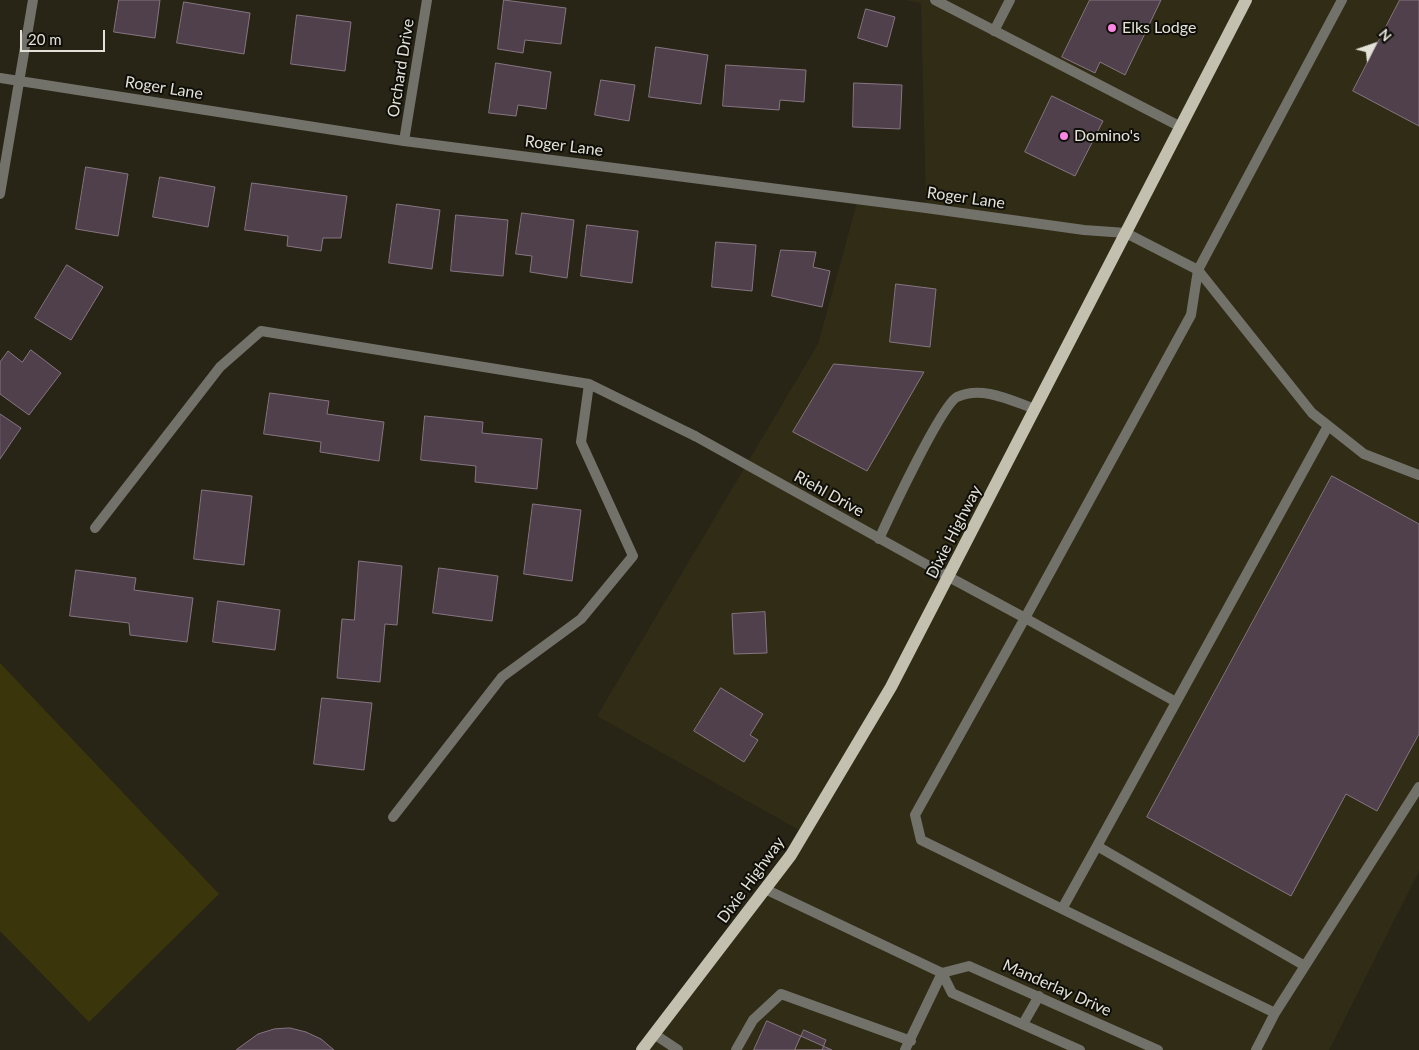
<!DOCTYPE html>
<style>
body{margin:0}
#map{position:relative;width:1419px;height:1050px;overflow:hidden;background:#282516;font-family:Lato,sans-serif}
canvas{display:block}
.north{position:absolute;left:1349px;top:20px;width:50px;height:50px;-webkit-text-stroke:4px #0f0e08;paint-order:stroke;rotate:49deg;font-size:14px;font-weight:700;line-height:20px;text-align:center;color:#e4e2d8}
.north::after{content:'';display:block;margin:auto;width:18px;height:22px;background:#e4e2d8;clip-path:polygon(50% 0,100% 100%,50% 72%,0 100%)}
.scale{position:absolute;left:20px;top:30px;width:85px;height:22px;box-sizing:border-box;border:2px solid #e4e2d8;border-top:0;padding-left:6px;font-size:15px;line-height:18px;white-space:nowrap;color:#e4e2d8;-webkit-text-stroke:4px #0f0e08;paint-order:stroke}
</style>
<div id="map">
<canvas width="1419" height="1050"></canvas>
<div class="north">N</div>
<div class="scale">20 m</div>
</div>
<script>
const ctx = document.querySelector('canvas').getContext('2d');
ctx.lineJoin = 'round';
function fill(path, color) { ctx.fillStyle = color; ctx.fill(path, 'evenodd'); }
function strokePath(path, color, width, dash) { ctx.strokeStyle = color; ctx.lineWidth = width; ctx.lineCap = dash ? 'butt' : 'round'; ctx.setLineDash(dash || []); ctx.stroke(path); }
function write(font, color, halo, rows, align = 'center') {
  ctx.font = font + ' Lato,sans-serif'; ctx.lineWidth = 4; ctx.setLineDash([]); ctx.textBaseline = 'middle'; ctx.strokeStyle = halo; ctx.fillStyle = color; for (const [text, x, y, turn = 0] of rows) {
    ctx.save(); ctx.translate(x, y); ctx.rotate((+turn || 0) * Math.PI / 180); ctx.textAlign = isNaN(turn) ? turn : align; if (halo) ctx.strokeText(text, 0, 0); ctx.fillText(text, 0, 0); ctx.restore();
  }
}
fill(new Path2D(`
 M904,0H1419V871L1329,1050H642L804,833L597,716L818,344L858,199L926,208L921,3Z`), '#302c15');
fill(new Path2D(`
 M0,663L219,894L89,1022L0,931Z`), '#3b350c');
const building = new Path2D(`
 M119,0H160L155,38L114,32Z
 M504,0L566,8L561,44L525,40L523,53L498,49Z
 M1090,0H1161L1125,75L1100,62L1095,73L1062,57Z
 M1400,0H1419V126L1353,91Z
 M184,2L250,13L244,54L177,43Z
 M866,9L895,17L887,47L858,38Z
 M297,15L351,22L345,71L291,64Z
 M656,47L708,55L701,104L649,97Z
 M496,63L551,72L546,109L518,105L516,116L489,113Z
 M726,65L806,70L804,102L780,100L779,110L723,106Z
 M601,80L635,85L629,121L595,115Z
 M854,83L902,85L900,129L853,127Z
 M1052,96L1103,121L1075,176L1025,152Z
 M86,167L128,174L118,236L76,229Z
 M160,177L215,187L208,227L153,217Z
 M252,183L347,196L341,238H323L321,251L287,246L288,236L245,230Z
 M397,204L440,210L432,269L389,263Z
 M522,213L574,220L567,278L530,272L532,256L516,254Z
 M456,215L508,220L503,276L451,271Z
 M587,225L638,231L632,283L581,276Z
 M716,242L756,245L752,291L712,287Z
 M781,250L816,252L813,267L830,271L822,307L772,296Z
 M67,265L103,287L71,340L35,318Z
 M896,284L936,289L930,347L890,342Z
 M31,350L61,373L29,415L0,394V362L8,351L22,362Z
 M834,364L924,372L867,471L793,432Z
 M270,393L329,401L327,414L384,422L379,461L320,452L321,442L264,434Z
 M0,414L21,428L0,459Z
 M425,416L483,422L482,433L542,439L537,489L475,482L476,466L421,460Z
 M1332,476L1419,524V734L1377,811L1346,794L1291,896L1147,817Z
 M202,490L252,496L244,565L194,559Z
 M533,504L581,510L572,581L524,574Z
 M359,561L402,566L397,625L385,624L380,682L337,678L342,619L354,620Z
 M439,568L498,576L492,621L433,613Z
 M76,570L136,578L134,590L193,598L187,642L130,635L129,623L70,616Z
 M218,601L280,610L275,650L213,642Z
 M765,612L767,653L734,654L732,614Z
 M721,688L763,714L750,735L758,740L744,762L694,731Z
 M322,698L372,703L364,770L314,764Z
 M767,1021L832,1050H754Z
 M290,1028L306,1032L321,1039L334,1050H236L258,1034L274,1029Z
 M804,1030L826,1040L822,1050H795Z`);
fill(building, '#4f404b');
strokePath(building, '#867582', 1);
strokePath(new Path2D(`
 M935,0L1181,127
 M994,31L1010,0
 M1126,233L1198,270L1312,413L1364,454L1419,475
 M95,528L220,367L261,331L589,384L695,436
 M879,539C890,515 941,406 957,397C982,385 1012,401 1035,409
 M949,577L1025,618L915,815L921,840L1275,1013L1256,1050
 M1176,702L1025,618L1191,315L1198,270L1342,0
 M393,817L502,677L581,619L633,556L581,442L589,384
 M1062,909L1097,846
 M1305,966L1097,846L1328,426
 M1275,1013L1419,787
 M1023,1024L1039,996
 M654,1034L678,1050
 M736,1050L753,1020L781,994L911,1041
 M905,1050L942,973`), '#73726a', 10);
strokePath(new Path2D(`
 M0,78L404,141L926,208L1084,230L1126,233
 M404,141L427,0
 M0,194L33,0
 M695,436L949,577
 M765,889L942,973L952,993L1080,1050
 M942,973L969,966L1158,1050`), '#73726a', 10);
strokePath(new Path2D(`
 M642,1050L791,855L891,687L1246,0`), '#c3c0b0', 12);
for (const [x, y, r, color] of [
 [1112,28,5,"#fa87e6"],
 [1064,136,5,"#fa87e6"]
]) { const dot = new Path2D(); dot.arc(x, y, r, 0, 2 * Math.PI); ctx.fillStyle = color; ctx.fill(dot); strokePath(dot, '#0f0e08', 2); }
write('16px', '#e4e2d8', '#0f0e08', [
 ["Elks Lodge",1122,28],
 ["Domino's",1074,136]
], 'left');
write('16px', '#e4e2d8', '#0f0e08', [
 ["Orchard Drive",401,68,-81],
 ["Roger Lane",164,88,9],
 ["Roger Lane",564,146,7],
 ["Roger Lane",966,198,8],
 ["Riehl Drive",829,494,29],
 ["Dixie Highway",954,532,-63],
 ["Dixie Highway",751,880,-54],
 ["Manderlay Drive",1057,988,24]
]);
</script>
